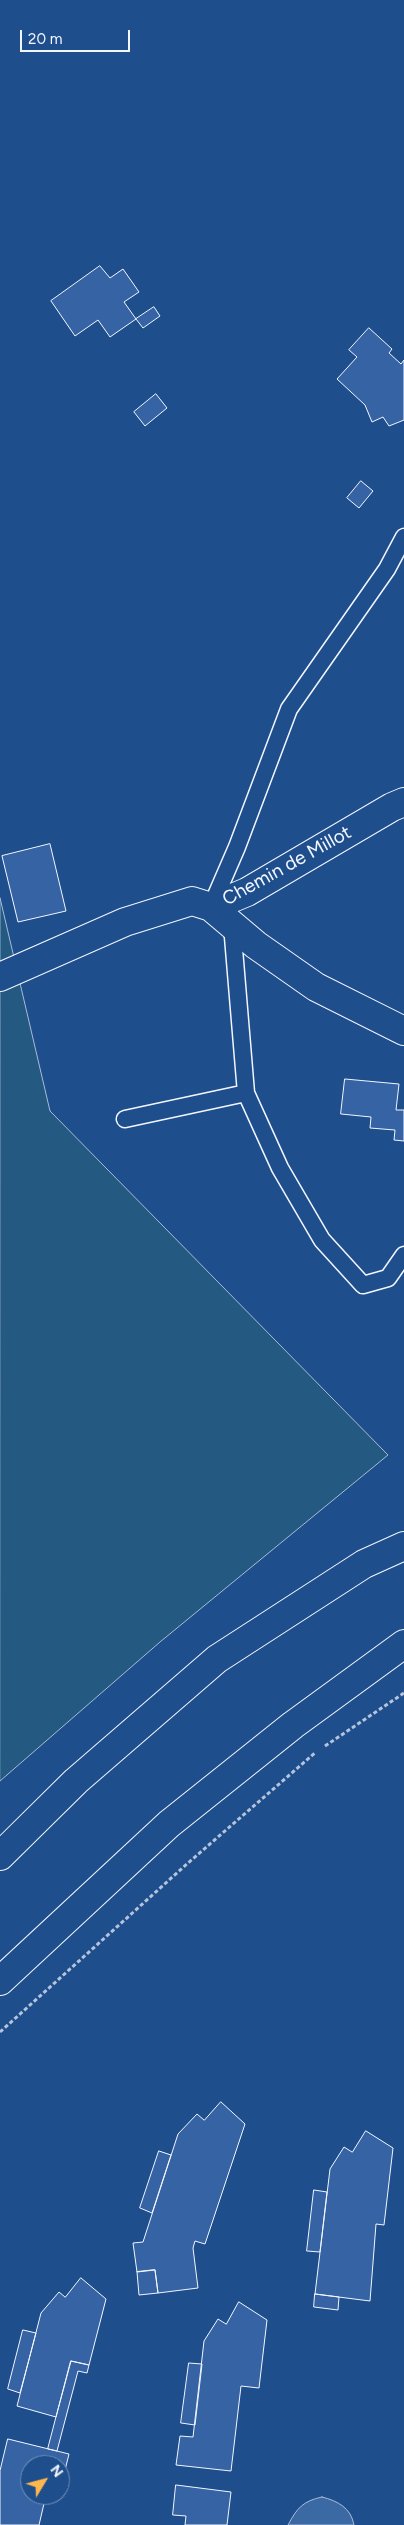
<!DOCTYPE html>
<style>
body{margin:0}
#map{position:relative;width:404px;height:2525px;overflow:hidden;background:#1f4e8c;font-family:Figtree,sans-serif}
canvas{display:block}
.north{position:absolute;left:20px;top:2455px;width:50px;height:50px;box-sizing:border-box;background:#1f4e8c;border:1px solid #7391ba;border-radius:50%;rotate:53deg;font-size:14px;font-weight:700;line-height:20px;text-align:center;color:#f2f6ff}
.north::after{content:'';display:block;margin:auto;width:18px;height:22px;background:#ffb74d;clip-path:polygon(50% 0,100% 100%,50% 72%,0 100%)}
.scale{position:absolute;left:20px;top:30px;width:110px;height:22px;box-sizing:border-box;border:2px solid #f2f6ff;border-top:0;padding-left:6px;font-size:15px;line-height:18px;white-space:nowrap;color:#f2f6ff;-webkit-text-stroke:4px #1f4e8c;paint-order:stroke}
</style>
<div id="map">
<canvas width="404" height="2525"></canvas>
<div class="north">N</div>
<div class="scale">20 m</div>
</div>
<script>
const ctx = document.querySelector('canvas').getContext('2d');
ctx.lineJoin = 'round';
function fill(path, color) { ctx.fillStyle = color; ctx.fill(path, 'evenodd'); }
function strokePath(path, color, width, dash) { ctx.strokeStyle = color; ctx.lineWidth = width; ctx.lineCap = dash ? 'butt' : 'round'; ctx.setLineDash(dash || []); ctx.stroke(path); }
function write(font, color, halo, rows, align = 'center') {
  ctx.font = font + ' Figtree,sans-serif'; ctx.lineWidth = 4; ctx.setLineDash([]); ctx.textBaseline = 'middle'; ctx.strokeStyle = halo; ctx.fillStyle = color; for (const [text, x, y, turn = 0] of rows) {
    ctx.save(); ctx.translate(x, y); ctx.rotate((+turn || 0) * Math.PI / 180); ctx.textAlign = isNaN(turn) ? turn : align; if (halo) ctx.strokeText(text, 0, 0); ctx.fillText(text, 0, 0); ctx.restore();
  }
}
const green = new Path2D(`
 M0,898L50,1111L388,1455L160,1642L0,1781Z`);
fill(green, '#245a82');
strokePath(green, '#a8bbd7', 1);
const water = new Path2D(`
 M322,2497C338,2501 351,2508 354,2525H288C297,2508 303,2501 322,2497Z`);
fill(water, '#3b69a3');
strokePath(water, '#a8bbd7', 1);
const building = new Path2D(`
 M100,266L110,278L123,269L139,292L124,302L136,319L110,337L98,320L75,336L51,301Z
 M154,307L160,316L143,328L136,319Z
 M369,328L392,349L389,353L401,364L404,360V420L389,426L383,417L372,422L365,405L337,379L357,357L349,350Z
 M156,394L167,408L145,426L134,412Z
 M361,481L373,491L359,508L347,498Z
 M50,844L66,911L18,922L2,856Z
 M345,1079L399,1084L396,1110H404V1141L394,1140L395,1130L370,1128L371,1117L341,1114Z
 M221,2102L245,2124L205,2244L195,2241L193,2248L198,2288L158,2293L155,2270L137,2272L133,2243L143,2242L178,2134L197,2114L204,2120Z
 M366,2131L393,2148L384,2225L376,2224L370,2301L315,2294L330,2169L344,2147L352,2152Z
 M159,2151L171,2155L152,2213L140,2208Z
 M314,2190L327,2192L320,2252L307,2251Z
 M155,2270L158,2293L139,2295L137,2272Z
 M81,2278L106,2299L89,2365L71,2361L56,2417L17,2406L41,2313L59,2292L65,2297Z
 M315,2294L339,2297L338,2310L314,2307Z
 M239,2302L267,2320L259,2388L241,2386L231,2471L176,2465L180,2436L193,2437L204,2341L218,2319L226,2324Z
 M23,2330L36,2333L20,2393L8,2389Z
 M71,2361L89,2365L87,2373L78,2371L57,2451L48,2449Z
 M189,2363L202,2364L195,2425L181,2423Z
 M8,2439L69,2454L63,2478L60,2477V2465H30V2495H46L39,2525H0V2471Z
 M176,2485L231,2492L227,2525H185L186,2516L173,2515Z`);
fill(building, '#3563a3');
strokePath(building, '#f2f6ff', 1);
const service = new Path2D(`
 M211,907L237,847L289,709L387,569L404,537
 M232,925L246,1093L280,1168L322,1240L363,1285L388,1278L404,1255
 M125,1119L246,1093`);
const minor = new Path2D(`
 M211,907L256,945L316,987L404,1031
 M0,977L125,922L192,901L211,907L247,892L392,807L404,802`);
const primary = new Path2D(`
 M0,1856L76,1781L217,1659L364,1564L404,1546
 M0,1981L169,1824L293,1725L404,1644`);
strokePath(service, '#f2f6ff', 19);
strokePath(minor, '#f2f6ff', 30);
strokePath(primary, '#f2f6ff', 30);
strokePath(new Path2D(`
 M325,1746L404,1693
 M0,2032L188,1863L316,1752`), '#b3c4dc', 3, [4, 2.5]);
strokePath(service, '#1f4e8c', 16);
strokePath(minor, '#1f4e8c', 28);
strokePath(primary, '#1f4e8c', 28);
write('19px', '#f2f6ff', '#1f4e8c', [
 ["Chemin de Millot",287,866,-29]
]);
</script>
